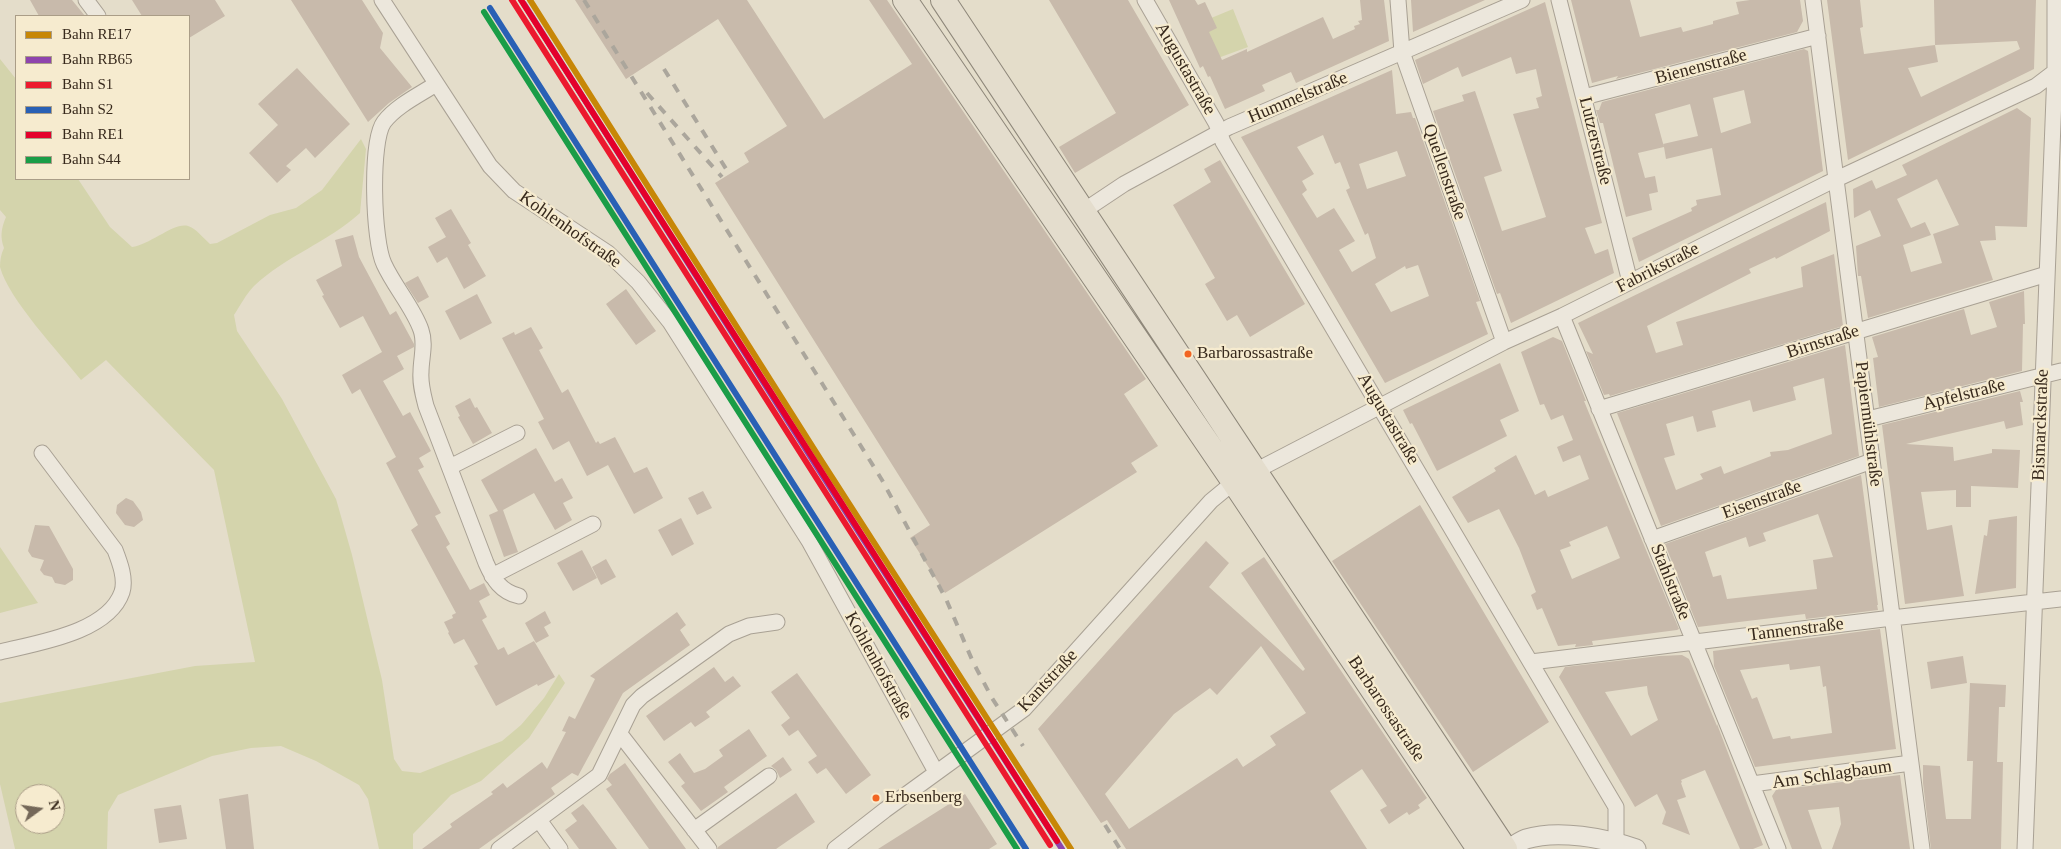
<!DOCTYPE html>
<meta charset="utf-8">
<style>
body{margin:0}
#map{position:relative;width:2061px;height:849px;overflow:hidden;background:#e4ddca;font-family:Georgia,serif}
canvas{display:block}
.legend{position:absolute;left:15px;top:15px;width:175px;height:165px;box-sizing:border-box;background:#f6ebcf;border:1px solid #aa9d87;margin:0;padding:6px 9px;list-style:none;font-size:15px;color:#37291c}
.legend li{display:flex;align-items:center;gap:10px;height:25px}
.legend b{width:25px;border:1px solid #aa9d87}
.north{position:absolute;left:15px;top:784px;width:50px;height:50px;box-sizing:border-box;background:#f6ebcf;border:1px solid #aa9d87;border-radius:50%;rotate:76deg;font-size:14px;font-weight:700;line-height:20px;text-align:center;color:#37291c}
.north::after{content:'';display:block;margin:auto;width:18px;height:22px;background:#746859;clip-path:polygon(50% 0,100% 100%,50% 72%,0 100%)}
</style>
<div id="map">
<canvas width="2061" height="849"></canvas>
<ul class="legend">
<li><b style="height:6px;background:#c78707"></b>Bahn RE17</li>
<li><b style="height:6px;background:#8e44ad"></b>Bahn RB65</li>
<li><b style="height:6px;background:#ec192e"></b>Bahn S1</li>
<li><b style="height:6px;background:#2960b5"></b>Bahn S2</li>
<li><b style="height:6px;background:#e4002b"></b>Bahn RE1</li>
<li><b style="height:6px;background:#1a9d47"></b>Bahn S44</li>
</ul>
<div class="north">N</div>
</div>
<script>
const ctx = document.querySelector('canvas').getContext('2d');
ctx.lineJoin = 'round';
function fill(path, color) { ctx.fillStyle = color; ctx.fill(path, 'evenodd'); }
function strokePath(path, color, width, dash) { ctx.strokeStyle = color; ctx.lineWidth = width; ctx.lineCap = dash ? 'butt' : 'round'; ctx.setLineDash(dash || []); ctx.stroke(path); }
function write(font, color, halo, rows, align = 'center') {
  ctx.font = font + ' Georgia,serif'; ctx.lineWidth = 4.5; ctx.setLineDash([]); ctx.textBaseline = 'middle'; ctx.strokeStyle = halo; ctx.fillStyle = color; for (const [text, x, y, turn = 0] of rows) {
    ctx.save(); ctx.translate(x, y); ctx.rotate((+turn || 0) * Math.PI / 180); ctx.textAlign = isNaN(turn) ? turn : align; if (halo) ctx.strokeText(text, 0, 0); ctx.fillText(text, 0, 0); ctx.restore();
  }
}
fill(new Path2D(`
 M1233,9L1248,47L1218,58L1204,21Z
 M0,59L16,79V179H78L110,227L132,247C150,245 174,222 188,226C196,228 204,239 210,244L217,243L270,215L296,208L322,190L361,139L366,149L360,213C328,242 286,256 254,286C246,294 240,306 234,315L237,331L282,399L336,499L352,555L382,680L394,759L402,771L420,773L502,741L521,725L544,698L559,674L565,683L529,738L481,781L451,795L413,834V849H379L368,799L359,785L316,761L281,746L251,748L212,756L118,795L108,812L107,849H15L0,784V703L195,666L255,662L214,470L106,360L81,380C59,352 9,300 0,267C0,260 1,254 4,248C0,237 1,229 6,217L0,210ZM25,794H55V824H25Z
 M0,547L38,603L0,613Z`), '#d4d4ac');
fill(new Path2D(`
 M30,0H72L85,16H39Z
 M132,0H215L225,16L189,38V16H142Z
 M291,0H362L383,33L380,48L412,87L389,103L368,122Z
 M575,0H747L824,119L912,64L869,0H887L1146,379L1124,394L1158,446L1131,463L1137,472L945,593L910,538L930,525L715,183L749,162L744,153L787,126L718,19L626,79Z
 M1049,0H1128L1189,105L1075,173L1059,147L1116,113Z
 M1169,0H1195L1198,5L1205,2L1217,28L1209,32L1222,60L1247,49V52L1323,17L1333,39L1355,29L1354,26L1360,24L1358,21L1362,20L1360,0H1384L1389,41L1296,83L1291,72L1262,85L1265,91L1225,109L1210,76L1208,77L1203,66L1200,68Z
 M1411,0H1485L1413,32Z
 M1571,0H1630L1640,37L1681,27L1683,32L1713,24V21L1739,14L1736,2L1750,0H1800L1803,21L1797,32L1616,79L1618,76L1592,83Z
 M1827,0H1860L1863,27L1860,28L1864,54L1935,45L1934,0H2036L2034,69L1848,160ZM2017,41L2020,49L1921,97L1908,68L1938,62L1935,45Z
 M1545,2L1602,223L1585,228L1595,254L1608,249L1614,273L1511,323L1500,293L1497,294L1433,111L1464,101L1462,95L1475,91L1502,171L1484,177L1502,231L1546,217L1513,114L1539,108L1536,98L1542,96L1536,69L1516,74L1511,57L1462,77L1458,67L1423,84L1415,60Z
 M1804,49L1808,51L1823,171L1639,262L1632,238L1692,211L1691,208L1697,205L1696,200L1721,195L1712,148L1666,159L1664,147L1638,153L1645,178L1655,176L1658,192L1649,194L1652,210L1626,217L1603,123H1600L1596,110H1599L1602,102ZM1744,90L1751,123L1721,133L1713,98ZM1690,104L1698,136L1663,144L1664,147L1655,114Z
 M297,68L350,124L315,158L306,148L286,166L291,170L277,183L249,153L278,125L258,104Z
 M1392,70L1396,114L1411,112L1413,118H1415L1480,301L1476,302L1488,334L1385,383L1241,137ZM1323,135L1335,164L1340,162L1350,188L1346,190L1365,235L1368,233L1376,258L1352,272L1339,250L1355,241L1334,208L1317,218L1302,194L1307,190L1302,181L1314,174L1297,147ZM1397,151L1406,176L1367,189L1359,164ZM1418,265L1429,296L1391,312L1375,284L1405,266L1406,269Z
 M2017,108L2031,118L2027,227L1995,226L1996,240L1980,241L1993,280L1868,318L1861,276H1858L1856,246L1881,236L1870,210L1854,218L1853,189L1872,180L1876,189L1907,175L1902,165ZM1937,179L1959,225L1933,234L1942,263L1911,272L1903,245L1931,235L1925,222L1911,228L1897,199Z
 M1220,160L1305,304L1250,337L1237,315L1227,321L1205,284L1215,278L1173,205L1211,182L1204,169Z
 M1826,202L1830,231L1776,259L1775,257L1749,269L1751,273L1647,326L1656,353L1683,345L1676,322L1803,287L1801,267L1834,254L1843,326L1610,396L1609,394L1604,395L1586,351L1593,354L1578,323Z
 M451,209L471,243L468,245L486,276L464,289L447,257L437,263L428,247L446,237L435,218Z
 M353,235L359,257L390,315L396,311L414,344V347L397,356L404,369L383,381L403,416L410,412L431,451L419,458L424,467L418,470L441,513L435,516L450,544L446,547L470,590L484,583L490,595L479,601L487,617L482,620L498,650L504,647L508,655L534,641L555,677L538,686L537,684L496,706L474,666L478,664L464,639L454,644L448,633L449,632L444,622L453,618L452,615L456,613L411,530L418,525L386,463L396,457L360,389L352,394L342,375L382,352L363,316L340,328L322,296L324,295L316,280L342,266L335,240Z
 M418,276L429,297L418,303L405,283Z
 M626,289L656,331L636,345L606,304Z
 M2024,291L2025,324H2023L2022,371L1879,407L1873,358L1878,357L1872,337L1964,309L1971,335L1997,327L1989,302Z
 M477,294L492,323L460,340L445,311Z
 M531,327L543,348L539,350L562,393L568,389L596,443L598,441L600,444L615,437L634,473L647,467L663,498L634,514L608,465L587,476L569,441L553,450L538,422L544,419L502,338L514,332L515,335Z
 M1553,337L1562,341L1586,401H1584L1591,418L1679,629L1677,630L1592,641L1593,645L1575,647L1576,644L1558,646L1542,608L1537,610L1531,595L1536,592L1519,548L1499,509L1468,523L1452,497L1496,471L1494,468L1516,455L1535,495L1545,490L1548,497L1589,479L1580,455L1563,462L1557,447L1573,440L1563,415L1551,420L1544,404L1540,405L1521,352ZM1607,526L1620,558L1572,579L1560,550L1571,546L1569,542Z
 M1845,345L1859,456L1661,526L1617,413ZM1824,378L1832,434L1788,450L1770,452L1771,456L1724,474L1721,466L1700,474L1703,479L1676,490L1664,458L1675,455L1666,424L1693,416L1697,432L1707,429L1716,427L1712,411L1750,400L1753,412L1796,400L1793,387Z
 M1500,363L1519,411L1500,420L1507,436L1437,471L1412,423L1410,424L1403,410Z
 M2020,391L2023,402H2020L2023,425L2006,429L2004,421L1906,444L1953,447L1954,461L1992,453V449L2020,450L2018,488L1971,486V507H1956V490L1921,492L1927,530L1952,525L1964,596L1905,604L1882,425Z
 M470,398L475,408L477,407L492,433L473,444L458,417L460,416L455,406Z
 M536,448L555,482L562,478L573,498L563,503L572,520L555,530L534,493L503,510L518,552L504,557L489,515L498,511L481,480Z
 M1861,475L1878,605H1877L1878,610L1806,619L1805,614L1698,627L1665,544ZM1818,514L1833,557L1813,560L1817,589L1727,599L1721,575L1713,577L1705,552L1746,537L1749,547L1766,541L1763,533Z
 M703,491L712,508L697,515L688,498Z
 M126,498L133,501L141,512L143,520L134,527L125,525L116,513L117,505Z
 M1420,505L1549,722L1473,772L1332,561Z
 M2017,516L2016,588L1975,594L1984,535L1987,536L1989,520Z
 M681,518L694,544L672,556L658,530Z
 M35,525L49,526L73,569V580L65,585L55,583L52,577L44,575L40,570L44,560L32,557L28,551Z
 M1206,541L1229,563L1209,587L1303,671L1305,669L1241,573L1264,557L1427,798L1418,805L1420,808L1409,815L1407,812L1389,824L1380,810L1387,806L1362,769L1330,791L1367,849H1126L1107,820L1101,823L1038,729ZM1261,646L1306,713L1270,736L1276,745L1243,767L1237,758L1129,829L1105,794L1174,714L1210,688L1217,695Z
 M582,550L597,578L573,591L557,563Z
 M606,559L616,577L601,585L592,567Z
 M545,611L551,623L544,627L549,636L536,643L525,623Z
 M677,612L686,625L680,630L690,645L623,693L578,776L572,773L551,788L555,794L479,849H422L452,827L450,824L493,794L491,792L503,783L507,788L542,762L547,769L566,732L562,731L569,716L575,719L595,679L590,676Z
 M1880,629L1896,749L1755,767L1714,666L1713,651ZM1789,664L1790,670L1820,666L1823,687L1826,686L1832,733L1791,739L1790,736L1773,739L1757,697L1752,699L1740,670Z
 M1682,655L1689,659L1717,726V724L1763,845L1753,849H1740L1705,770L1681,780L1682,782L1681,783L1686,797L1677,800L1690,835L1662,824L1666,812L1657,794L1635,807L1559,677L1565,667L1659,656ZM1647,686L1648,694L1658,720L1631,736L1605,692Z
 M1963,656L1967,683L1931,689L1927,662Z
 M714,667L725,682L733,676L741,686L706,712L710,717L695,727L691,722L664,741L646,716Z
 M797,673L871,775L846,794L826,768L817,774L808,762L817,756L798,730L789,736L781,725L790,718L771,692Z
 M1970,683L2006,685L2005,707H1999L1997,762H2003L2001,849H1931L1923,783V765L1940,766L1946,819H1971L1973,761H1967Z
 M749,729L767,756L724,787L728,792L701,811L681,786L685,783L668,762L680,753L694,773L705,769L723,756L719,750Z
 M783,757L792,770L780,778L776,770L771,766Z
 M625,763L651,800L686,849H649L606,789L612,785L607,779L610,774Z
 M1900,775L1910,849H1832L1841,824L1839,807L1808,810L1822,849H1792L1772,796L1776,790Z
 M796,793L815,822L776,849H718V847Z
 M248,794L254,849H226L219,799Z
 M965,794L997,844L989,849H878Z
 M583,804L589,811L617,849H579L565,830L577,821L571,813Z
 M181,805L187,839L159,843L154,809Z`), '#c8baab');
const minor = new Path2D(`
 M86,0L98,16
 M382,0L490,166L514,191L608,253L638,282L670,322L809,541L936,772
 M1145,0L1216,123L1223,142L1616,807V842
 M1398,0L1402,52L1504,342
 M1559,0L1630,282
 M1813,0L1922,849
 M436,84C419,95 396,106 384,122C370,141 373,241 384,264C394,286 414,309 421,330C426,344 421,358 421,372C420,384 423,394 426,406L486,563C493,579 501,592 519,596
 M1584,97L1818,36
 M1082,212L1124,184L1229,127L1522,0
 M1562,316L1778,849
 M1599,409L2047,274
 M1868,419L2061,371
 M450,467L517,433
 M1652,539L1872,461
 M492,576L593,524
 M0,652C36,643 108,633 122,592C126,579 120,563 115,550L42,453
 M1531,662L1892,618L2061,599
 M620,734L709,849
 M1752,784L1911,763
 M539,820L560,849
 M694,830L769,776
 M499,849L599,775L633,705L642,696L729,634L749,626L777,622
 M835,849L885,810L1024,709L1211,501L1234,482L1504,342L1562,316L1826,184L2036,86L2061,67
 M2025,849L2055,71V0`);
const tertiary = new Path2D(`
 M1509,849C1514,846 1520,841 1526,839C1558,829 1605,838 1636,849`);
const primary = new Path2D(`
 M905,0L1234,482L1479,849
 M943,0L1505,849`);
strokePath(minor, '#a9a194', 17);
strokePath(tertiary, '#a9a194', 21);
strokePath(primary, '#8e877a', 26);
strokePath(minor, '#ece7dc', 15);
strokePath(tertiary, '#ece7dc', 19);
strokePath(primary, '#e4ddcd', 24);
strokePath(new Path2D(`
 M584,0L882,480L946,599L973,662L992,698L1023,746
 M664,69L728,172
 M647,93L722,177
 M1105,825L1120,849`), '#aba69c', 4, [9, 9]);
strokePath(new Path2D(`
 M530,0L821,460L1071,849`), '#c78707', 6);
strokePath(new Path2D(`
 M524,4L815,464L1062,849`), '#8e44ad', 6);
strokePath(new Path2D(`
 M512,0L1050,845`), '#ec192e', 6);
strokePath(new Path2D(`
 M490,8L1026,849`), '#2960b5', 6);
strokePath(new Path2D(`
 M521,0L1057,841`), '#e4002b', 6);
strokePath(new Path2D(`
 M484,12L1017,849`), '#1a9d47', 6);
for (const [x, y, r, color] of [
 [1188,354,4.5,"#f26522"],
 [876,798,4.5,"#f26522"]
]) { const dot = new Path2D(); dot.arc(x, y, r, 0, 2 * Math.PI); ctx.fillStyle = color; ctx.fill(dot); strokePath(dot, '#f6ebcf', 2); }
write('17px', '#37291c', '#f6ebcf', [
 ["Barbarossastraße",1197,354],
 ["Erbsenberg",885,798]
], 'left');
write('18px', '#37291c', '#f6ebcf', [
 ["Bienenstraße",1701,67,-15],
 ["Augustastraße",1185,69,60],
 ["Hummelstraße",1298,98,-23],
 ["Lutzerstraße",1595,141,76],
 ["Quellenstraße",1444,172,71],
 ["Kohlenhofstraße",570,230,35],
 ["Fabrikstraße",1658,268,-27],
 ["Birnstraße",1823,342,-18],
 ["Apfelstraße",1964,395,-14],
 ["Augustastraße",1388,419,59],
 ["Papiermühlstraße",1868,424,83],
 ["Bismarckstraße",2041,425,-88],
 ["Eisenstraße",1762,500,-20],
 ["Stahlstraße",1670,582,68],
 ["Tannenstraße",1796,630,-7],
 ["Kohlenhofstraße",878,666,61],
 ["Kantstraße",1048,681,-47],
 ["Barbarossastraße",1386,709,56],
 ["Am Schlagbaum",1832,775,-8]
]);
</script>
